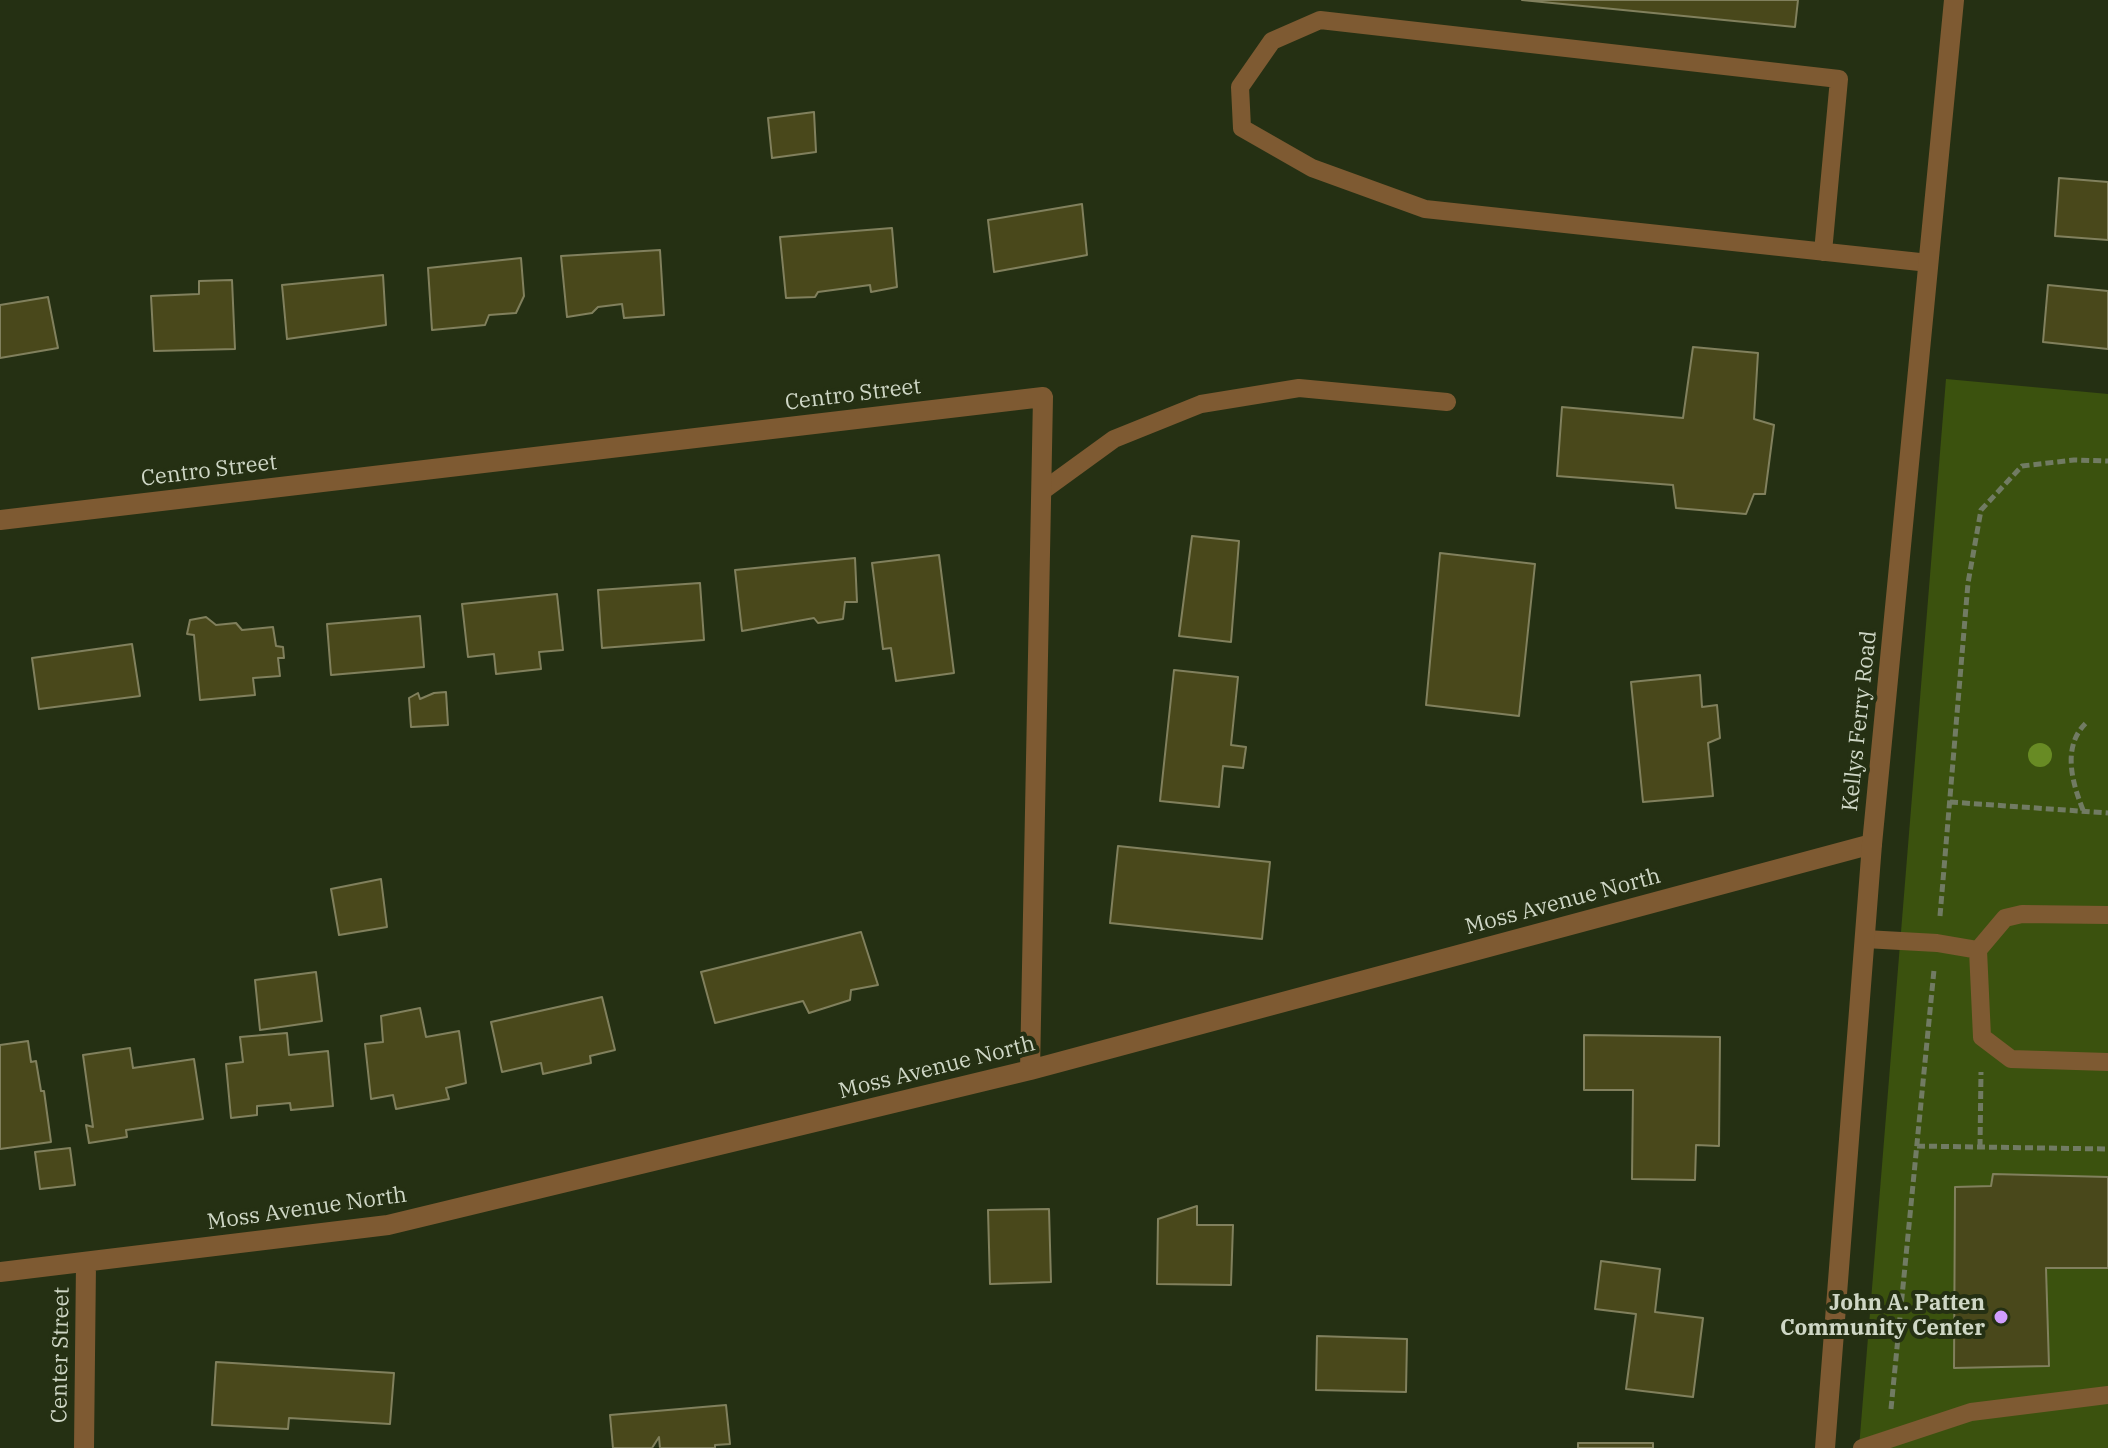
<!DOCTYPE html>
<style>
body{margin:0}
canvas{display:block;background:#253013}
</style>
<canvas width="2108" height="1448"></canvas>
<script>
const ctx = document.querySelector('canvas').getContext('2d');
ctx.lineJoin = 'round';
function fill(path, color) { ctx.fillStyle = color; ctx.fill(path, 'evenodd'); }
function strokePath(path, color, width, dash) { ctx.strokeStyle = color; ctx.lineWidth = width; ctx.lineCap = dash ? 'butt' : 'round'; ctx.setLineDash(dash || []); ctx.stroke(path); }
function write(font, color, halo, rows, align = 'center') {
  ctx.font = font + ' "IBM Plex Serif",serif'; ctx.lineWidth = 8; ctx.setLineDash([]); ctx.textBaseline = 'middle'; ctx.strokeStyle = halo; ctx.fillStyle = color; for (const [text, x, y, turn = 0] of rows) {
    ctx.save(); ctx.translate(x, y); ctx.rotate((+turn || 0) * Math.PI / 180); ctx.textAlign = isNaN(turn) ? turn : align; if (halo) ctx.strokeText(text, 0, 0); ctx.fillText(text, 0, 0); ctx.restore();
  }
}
fill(new Path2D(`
 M1946,379L2108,394V1448H1859Z`), '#3b520e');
const building = new Path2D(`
 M1522,0H1798L1795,27Z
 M814,112L816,152L772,158L768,118Z
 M2059,178L2108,182V240L2055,236Z
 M1082,204L1087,255L994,272L988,220Z
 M892,228L897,287L871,292L870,285L818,292L815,297L786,298L780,237Z
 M660,250L664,315L624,318L622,304L598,307L592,313L567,317L561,256Z
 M521,258L524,296L516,313L489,315L485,325L432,330L428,268Z
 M383,275L386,325L287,339L282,285Z
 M232,280L235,349L154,351L151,296L199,294V281Z
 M2048,285L2108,291V349L2043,342Z
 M48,297L58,348L0,358V305Z
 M1693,347L1758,353L1754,419L1774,425L1765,494H1754L1746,514L1676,508L1673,485L1557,476L1562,407L1683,418Z
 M1192,536L1239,541L1231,642L1179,636Z
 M1440,553L1535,564L1519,716L1426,705Z
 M939,555L954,673L896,681L891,648L883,649L872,563Z
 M855,558L857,602H845L843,619L818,623L814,618L742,631L735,570Z
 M700,583L704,640L602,648L598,590Z
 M557,594L563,650L539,652L541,669L496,674L494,654L468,657L462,604Z
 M420,616L424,667L331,675L327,624Z
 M206,617L216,625L236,623L242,630L273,627L276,646L283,647L284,658H278L280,676L253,678L255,695L200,700L194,635L187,634L190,620Z
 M132,644L140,696L39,709L32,658Z
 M1174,670L1238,677L1231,745L1246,747L1243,768L1223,766L1219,807L1160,801Z
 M1700,675L1702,707L1717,705L1720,738L1708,743L1713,796L1643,802L1631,682Z
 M446,692L448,725L411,727L409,698L418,693L420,699L434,693Z
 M1118,846L1270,862L1262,939L1110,923Z
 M381,879L387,927L339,935L331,889Z
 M861,932L878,985L851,990L850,1000L809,1013L803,1001L715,1023L701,972Z
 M316,972L322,1021L260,1030L255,980Z
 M602,997L615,1050L590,1056L591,1063L543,1074L541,1063L502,1072L491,1022Z
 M420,1008L426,1037L459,1031L466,1083L446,1088L449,1099L396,1109L393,1095L371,1099L365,1044L383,1042L381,1016Z
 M287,1033L289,1055L328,1051L333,1106L291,1110L290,1103L257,1106V1115L231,1118L226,1064L243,1062L240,1037Z
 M1584,1035L1720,1037L1719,1146L1696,1145L1695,1180L1632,1179L1633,1090H1584Z
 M28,1041L31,1062L36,1061L41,1091H44L51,1142L0,1149V1045Z
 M130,1048L133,1068L194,1059L203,1119L126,1130L127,1137L89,1143L86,1125L93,1127L83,1055Z
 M70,1148L75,1185L40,1189L35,1152Z
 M1993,1174L2108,1177V1268H2046L2049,1366L1954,1368L1955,1187L1991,1186Z
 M1197,1206V1225H1233L1231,1285L1157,1284L1158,1219Z
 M1049,1209L1051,1282L990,1284L988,1210Z
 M1601,1261L1660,1269L1655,1312L1703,1318L1693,1397L1626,1389L1636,1314L1595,1309Z
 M1317,1336L1407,1339L1406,1392L1316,1390Z
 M216,1362L394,1373L390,1424L289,1418L288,1429L212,1425Z
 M726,1405L730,1444L715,1445V1448H660L659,1437L652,1448H613L610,1415Z
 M1578,1443H1653V1448H1578Z`);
fill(building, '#49481b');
strokePath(building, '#81805d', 2);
strokePath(new Path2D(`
 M1950,802L2108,813
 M2083,810C2072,782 2061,745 2088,721
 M1940,916L1968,583L1981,510L2022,466L2074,460L2108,461
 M1917,1146L2108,1149
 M1980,1147L1981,1072
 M1891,1409L1934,970`), '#717b63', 5, [8, 4]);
strokePath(new Path2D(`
 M1823,252L1839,79L1320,20L1272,41L1240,87L1242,128L1312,168L1425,209L1929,263
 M1041,492L1114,439L1201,404L1299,388L1447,402
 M2108,915L2022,914L2005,918L1978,950L1982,1037L2011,1059L2108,1062
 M1865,939L1937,943L1978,950
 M1862,1448L1971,1412L2108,1395`), '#7e5a32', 18);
strokePath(new Path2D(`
 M0,520L1043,397L1030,1070
 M0,1272L388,1225L1030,1070L1872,844
 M84,1448L86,1263`), '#7e5a32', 20);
strokePath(new Path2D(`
 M1825,1448L1872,844L1954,0`), '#7e5a32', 20);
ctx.fillStyle = '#688b24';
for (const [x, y] of [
 [2040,755]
]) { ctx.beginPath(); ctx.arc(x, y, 12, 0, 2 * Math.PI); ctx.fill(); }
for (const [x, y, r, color] of [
 [2001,1317,8,"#d09dff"]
]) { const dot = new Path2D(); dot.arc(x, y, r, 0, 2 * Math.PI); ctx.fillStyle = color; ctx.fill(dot); strokePath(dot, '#253013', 3); }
write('22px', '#cfd7c6', '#253013', [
 ["Centro Street",853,395,-7],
 ["Centro Street",209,471,-7],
 ["Kellys Ferry Road",1860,721,-84],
 ["Moss Avenue North",1563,902,-15],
 ["Moss Avenue North",937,1068,-14],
 ["Moss Avenue North",307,1209,-8],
 ["Center Street",61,1355,-89]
]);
write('bold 22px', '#cfd7c6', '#253013', [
 ["John A. Patten",1985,1304],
 ["Community Center",1985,1329]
], 'right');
</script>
